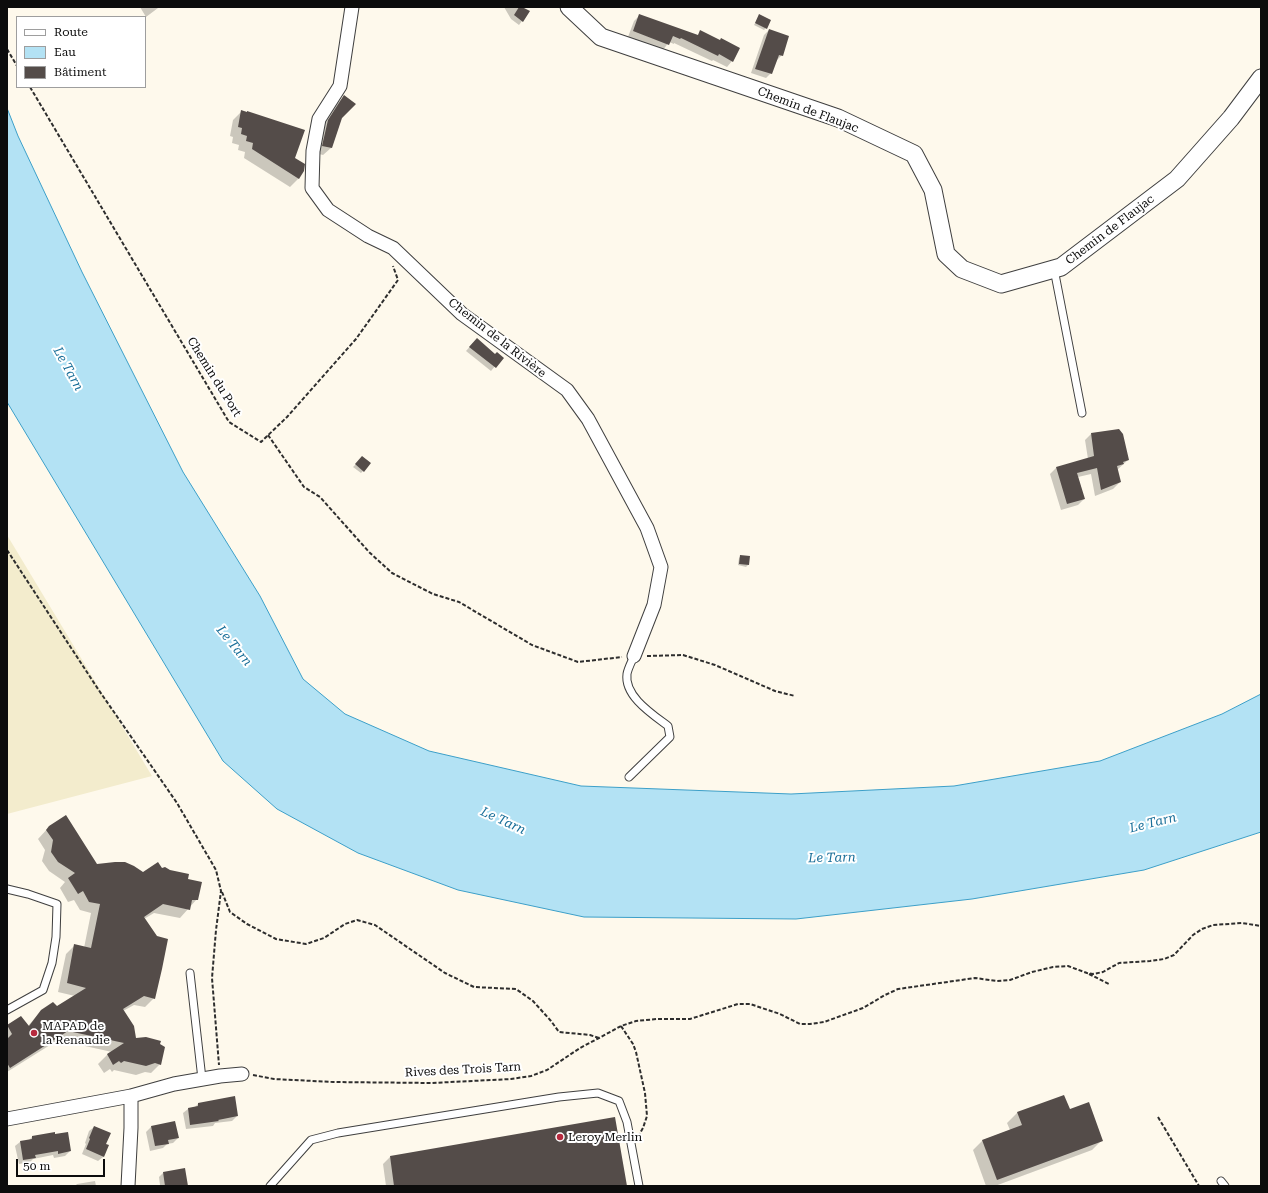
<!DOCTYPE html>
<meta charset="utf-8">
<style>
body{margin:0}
#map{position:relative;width:1268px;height:1193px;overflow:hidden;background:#fef9ec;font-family:"Roboto Serif",serif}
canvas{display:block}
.frame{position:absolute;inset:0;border:8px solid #0c0c0c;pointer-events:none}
.legend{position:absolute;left:16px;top:16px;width:130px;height:72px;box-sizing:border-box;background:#fff;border:1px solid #9e9e9e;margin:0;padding:5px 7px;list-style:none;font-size:12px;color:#0c0c0c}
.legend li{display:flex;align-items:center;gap:8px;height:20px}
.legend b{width:20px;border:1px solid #9e9e9e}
.scale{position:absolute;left:16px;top:1159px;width:89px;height:18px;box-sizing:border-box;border:2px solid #0c0c0c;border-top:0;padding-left:5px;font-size:12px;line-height:14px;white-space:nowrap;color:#0c0c0c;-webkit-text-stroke:3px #fff;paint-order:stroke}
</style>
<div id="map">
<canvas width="1268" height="1193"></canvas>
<div class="frame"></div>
<ul class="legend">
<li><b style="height:5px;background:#fff"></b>Route</li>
<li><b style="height:11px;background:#b3e2f4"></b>Eau</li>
<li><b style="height:11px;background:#544c49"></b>Bâtiment</li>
</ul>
<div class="scale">50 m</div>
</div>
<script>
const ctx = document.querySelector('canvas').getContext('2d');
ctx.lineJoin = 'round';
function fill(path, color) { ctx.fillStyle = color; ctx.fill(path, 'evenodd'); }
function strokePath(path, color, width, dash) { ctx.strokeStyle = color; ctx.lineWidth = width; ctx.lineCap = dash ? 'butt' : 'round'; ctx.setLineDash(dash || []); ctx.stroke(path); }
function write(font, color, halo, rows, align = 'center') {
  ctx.font = font + ' "Roboto Serif",serif'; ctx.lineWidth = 4; ctx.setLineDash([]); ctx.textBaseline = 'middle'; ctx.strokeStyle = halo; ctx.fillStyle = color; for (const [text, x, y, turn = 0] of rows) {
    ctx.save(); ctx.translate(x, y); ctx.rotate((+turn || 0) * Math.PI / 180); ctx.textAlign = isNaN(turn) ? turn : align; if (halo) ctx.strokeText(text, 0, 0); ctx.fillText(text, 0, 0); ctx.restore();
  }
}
fill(new Path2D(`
 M7,535L152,776L7,814Z`), '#f3eccd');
const water = new Path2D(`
 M7,108L18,136L82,272L183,472L260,596L303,679L345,714L429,751L581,786L791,794L954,786L1100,761L1222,714L1261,694V832L1144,870L972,899L796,919L584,917L458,890L358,853L277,809L223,761L7,402Z`);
fill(water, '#b3e2f4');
strokePath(water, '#3c9fc8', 1);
fill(new Path2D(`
 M140,7H157L158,8L146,17Z
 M504,7H521L522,21L519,25L511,19Z
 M639,16L697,36L701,32L732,61L727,67L713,60L712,61L674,43V44L669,42L663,50L628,37L634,21Z
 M759,16L766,28L764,30L754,25Z
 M769,30L782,55L777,60L771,73L766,78L751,73L764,35Z
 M344,96L341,118L331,148L323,155L315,153L321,128L337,104Z
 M242,111L303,170L298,179L290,187L244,158L245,152L238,150L239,145L232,143L233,137L230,136L233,120Z
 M473,343L502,358L491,371L466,351Z
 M1091,434L1128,460L1117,470L1120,482L1113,489L1095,496L1091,474L1078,477L1084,499L1078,505L1061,510L1050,474L1056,468L1088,459L1085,440Z
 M362,458L363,471L361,473L353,467Z
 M741,556L748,565L746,567L738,565L739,558Z
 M49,827L97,865L143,873L162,869L186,880L197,899L180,918L154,913L144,919L154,998L145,1007L134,1005L123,1011L135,1039L160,1064L151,1073L145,1072L136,1075L114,1070L112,1072L110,1069L104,1073L98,1064L107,1055L112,1052L58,1040L7,1072V1026L21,1017L28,1026L41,1011L57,1007L75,996L58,992L66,954L75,945L84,948L91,913L80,910L74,900L68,902L60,888L65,882L49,871L42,861L45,850L38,839Z
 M1063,1096L1069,1110L1102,1140L1092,1150L995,1186H986L973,1150L983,1140L1010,1130L1007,1123L1017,1113Z
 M198,1104L237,1116L232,1121L215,1123L213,1126L186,1129L183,1113L188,1109L195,1107Z
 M174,1122L178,1138L173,1143L167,1144L163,1148L150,1151L146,1132L151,1127Z
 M94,1127L105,1145L103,1157L98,1161L82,1154L86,1144L85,1143L89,1131Z
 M55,1136L70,1151L65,1156L54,1158L53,1155L33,1159L30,1162L19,1164L15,1146L20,1142L29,1140L32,1137Z
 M390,1157L626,1186H386L383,1164Z
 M163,1173L187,1186H158L160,1185L159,1177Z
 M95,1181L96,1186H75L77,1184Z`), '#0003');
fill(new Path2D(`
 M519,7H522L530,11L523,22L514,15Z
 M639,14L698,35L700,30L720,40L721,38L740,48L733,62L719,54L718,56L681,38L680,39L673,36L669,45L633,31Z
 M759,14L771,20L767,29L755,23Z
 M769,29L789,36L783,56L779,55L772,74L755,69Z
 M344,95L356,104L342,118L332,148L322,146L328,120Z
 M241,110L247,112V111L305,130L295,158L305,164L304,171L299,179L252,149L253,143L246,141L247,136L241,134L242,128L238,127Z
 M477,338L495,354L497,352L504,358L496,368L469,347Z
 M1119,429L1123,434L1129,460L1123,462L1124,464L1117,466L1121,482L1101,490L1097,468L1077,473L1085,499L1067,504L1056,467L1094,456L1091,433Z
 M362,456L371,463L364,472L355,464Z
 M740,555L750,556L749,565L739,564Z
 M66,815L97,864L115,862H125L134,866L143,872L158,862L162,868L165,867L170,870L189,874L188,879L202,882L198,900H192L190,910L163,904L144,917L157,936L168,939L162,969L155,999L144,996L123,1009L134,1026L136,1038L146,1037L161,1041L160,1044L165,1047L161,1065L155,1063L146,1066L124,1061L121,1063L119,1061L113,1065L107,1054L124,1043L68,1031L10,1068L7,1063V1039L12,1034L7,1025L21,1016L29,1026L41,1010L53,1002L57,1006L86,988L67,983L74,944L91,948L100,904L89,902L83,891L78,894L68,878L75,873L58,862L51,852L53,840L46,830L49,826Z
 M1064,1095L1070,1109L1089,1102L1103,1141L997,1180L982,1140L1022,1125L1017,1112Z
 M235,1096L238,1116L218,1120L219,1121L190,1125L188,1108L198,1106V1103Z
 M615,1117L627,1186H394L390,1156Z
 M175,1121L179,1138L168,1140L169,1144L155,1146L151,1126Z
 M94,1126L111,1133L106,1144L109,1145L104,1157L86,1149L90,1139L89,1138Z
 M55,1132V1134L68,1132L71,1151L58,1154V1151L35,1155L36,1158L23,1160L20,1141L32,1139V1136Z
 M185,1168L188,1186H165L163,1172Z`), '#544c49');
const service = new Path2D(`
 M1054,269L1082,413
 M629,777L670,737L668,726C652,714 624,696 627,674C628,668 632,661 634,656
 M7,889L28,894L57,904L56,937L52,963L43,990L7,1010
 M190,973L202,1079
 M1221,1181L1225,1186
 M270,1186L311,1140L338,1133L559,1097L598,1093L619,1101L627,1122L639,1186`);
const minor = new Path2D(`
 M352,7L340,86L319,119L313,151L312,188L328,210L368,236L393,248L462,314L567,390L588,419L647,528L661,567L654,605L634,656
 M131,1096L174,1084L220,1076L242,1074
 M7,1119L131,1096V1128L128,1186`);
const tertiary = new Path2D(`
 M569,7L601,37L838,118L914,154L933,190L946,254L962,269L1001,284L1061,267L1177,179L1231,118L1261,78`);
strokePath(service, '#3f3f3f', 9);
strokePath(minor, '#3f3f3f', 15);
strokePath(tertiary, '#3f3f3f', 19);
strokePath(new Path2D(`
 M7,49L17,66
 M30,87L229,422L261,442L287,417L356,339L398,280L393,266
 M268,435L304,487L320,497L369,552L392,573L433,594L459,602L532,645L578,662L622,657
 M7,550L98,689L177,803L216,870L221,891L216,930L212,978L219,1065
 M647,656L683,655L715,665L775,691L795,696
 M222,892L230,912L247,924L276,939L306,944L324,938L345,924L357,920L375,925L445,973L474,987L516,989L533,1001L551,1021L559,1032L590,1035L599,1038
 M1089,974L1109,984
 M621,1026L633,1044L636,1052L645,1093L647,1116L643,1128L639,1135
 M253,1075L274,1079L333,1082L432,1083L511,1079L531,1076L547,1070L580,1048L599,1038L621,1026L636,1021L657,1019H690L738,1004H750L780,1014L800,1024H810L824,1022L863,1008L885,995L898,989L975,978L997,981L1010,980L1032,972L1053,967L1068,966L1087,973L1093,974L1103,972L1119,963L1150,961L1164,959L1174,955L1193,935L1202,929L1213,925L1242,923L1261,926
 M1158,1117L1199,1186`), '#2e2e2e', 2, [4, 2]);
strokePath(service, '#fff', 7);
strokePath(minor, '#fff', 13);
strokePath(tertiary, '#fff', 17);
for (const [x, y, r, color] of [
 [34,1033,4,"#b7293e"],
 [560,1137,4,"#b7293e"]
]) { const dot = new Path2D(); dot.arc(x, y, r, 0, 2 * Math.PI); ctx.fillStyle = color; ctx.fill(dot); strokePath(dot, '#fff', 1.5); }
write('12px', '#0c0c0c', '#fff', [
 ["Chemin de Flaujac",808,110,21],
 ["Chemin de Flaujac",1110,230,-37],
 ["Chemin de la Rivière",497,338,38],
 ["Chemin du Port",214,377,58],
 ["Rives des Trois Tarn",463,1070,-3]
]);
write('12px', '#0c0c0c', '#fff', [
 ["MAPAD de",42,1026],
 ["la Renaudie",42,1040],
 ["Leroy Merlin",568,1137]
], 'left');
write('italic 13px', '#1a6f99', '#fff', [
 ["Le Tarn",68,369,61],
 ["Le Tarn",234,646,51],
 ["Le Tarn",503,821,25],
 ["Le Tarn",1153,823,-14],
 ["Le Tarn",832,858,-1]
]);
</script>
